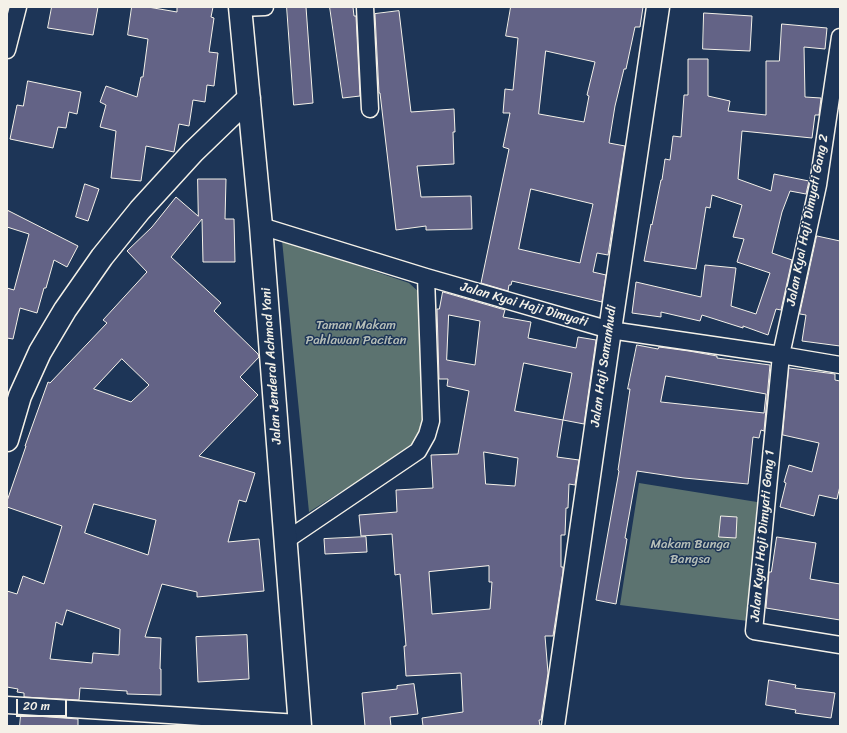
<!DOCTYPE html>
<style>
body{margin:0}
#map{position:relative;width:847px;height:733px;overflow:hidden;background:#1d3557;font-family:Sriracha,sans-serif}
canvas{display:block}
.frame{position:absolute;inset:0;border:8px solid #f4f1e8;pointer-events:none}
.scale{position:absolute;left:16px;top:699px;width:51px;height:18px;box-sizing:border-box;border:2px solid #f4f1e8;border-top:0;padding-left:5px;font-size:12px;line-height:14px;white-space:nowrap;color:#f4f1e8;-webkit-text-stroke:3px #1d3557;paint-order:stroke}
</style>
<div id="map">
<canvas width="847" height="733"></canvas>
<div class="frame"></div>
<div class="scale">20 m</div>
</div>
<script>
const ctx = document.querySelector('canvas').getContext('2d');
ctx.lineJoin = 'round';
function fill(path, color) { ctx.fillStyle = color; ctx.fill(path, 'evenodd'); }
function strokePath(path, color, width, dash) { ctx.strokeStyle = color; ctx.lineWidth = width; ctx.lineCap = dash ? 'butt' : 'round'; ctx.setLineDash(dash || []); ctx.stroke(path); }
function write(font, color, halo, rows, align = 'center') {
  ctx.font = font + ' Sriracha,sans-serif'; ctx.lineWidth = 3; ctx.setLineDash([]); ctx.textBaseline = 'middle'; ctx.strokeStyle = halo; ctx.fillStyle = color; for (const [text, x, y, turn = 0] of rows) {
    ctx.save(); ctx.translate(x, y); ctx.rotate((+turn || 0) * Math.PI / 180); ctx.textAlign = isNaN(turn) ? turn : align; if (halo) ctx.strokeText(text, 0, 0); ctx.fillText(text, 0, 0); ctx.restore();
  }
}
fill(new Path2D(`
 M282,240L409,283L420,293L422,429L412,447L309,512Z
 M639,483L757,502L748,621L620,605Z`), '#5c7370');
const building = new Path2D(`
 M52,7H98L93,35L48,28Z
 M132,7H148L177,12V7H213L211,17L214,18L209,52L218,53L214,86L207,85L205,102L193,100L189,126L179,124L174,152L146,146L141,181L111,178L116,131L100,127L106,105L100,102L106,86L137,97L141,77H143L148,39L128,35Z
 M287,7H306L313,103L294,105Z
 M330,7H353L354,16H356L360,96L343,98Z
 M511,7H643L640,27H635L626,69H624L615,106L609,143L625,146L608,255L597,253L593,272L606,275L602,302L512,281L511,285H509L508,291L481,283L509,149L503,147L510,113H503L505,89L513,90L518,38L506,36ZM546,51L595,62L587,95L589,96L584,122L539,114ZM531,189L593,204L580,263L519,249Z
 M399,11L411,112L454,109L455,132H453L454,164L417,166L421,197L471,196L472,229L426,230V226L396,230L380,93H379L375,14Z
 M704,13L752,16L750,51L703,49Z
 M782,24L827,28L825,49L804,47L805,97L821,98L819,115H815L812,138L742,131L738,179L771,191L774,174L809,181L806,194L790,191L782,212L772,253L792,260L781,310L776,309L768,335L743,326V328L702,315L700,321L661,312V317L632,313L636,282L701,297L705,265L736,268L731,306L756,314L770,273L737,262L744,239L733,237L742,205L712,195L710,208L706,207L696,269L644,261L651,224L652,225L661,180H662L665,159L670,160L673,136L681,137L684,95H688V59H708V96L730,101L728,111L766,115V61H779Z
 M28,81L81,92L77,114L69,112L66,128L58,127L53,148L10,139L17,105L23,106Z
 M198,179H226L225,219H234L235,262H203L202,219L171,257L221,303L214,311L258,354L259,357L240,377L258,395L199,456L255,473L246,502L239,500L228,542L259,539L264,591L197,597V592L162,584L145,637L161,638L160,669H161V695L127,694V691L80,688L79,700L24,697V693L17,692L18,689L7,687V591L17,594L23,576L44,584L62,526L7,507V501L26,446H25L48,382L50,383L107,323L103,320L147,272L127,251L152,227L176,197L198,216ZM122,359L149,385L131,402L94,389ZM94,504L156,520L148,555L85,533ZM67,610L120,629L119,655L93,653L92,663L50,659L56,622L62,625Z
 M85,184L99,189L88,221L76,217Z
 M7,210L78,246L67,267L54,260L46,288H44L37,313L20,308L13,339L7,338V288L14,290L29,234L7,227Z
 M817,236L840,241V346L802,341L806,315L800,314Z
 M443,292L505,310L503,317L531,322L528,338L576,348L578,337L596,340L584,424L563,420L557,457L579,460L575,485L569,484L568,508H566L565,535H561V567H563V572L553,636H545L548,673L541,720H539L540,726H423L422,718L463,712L461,673L406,676L404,646H406L400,574L395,575L392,534L361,536L359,515L397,512L396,490L433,488L431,455L458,454L469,391L447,386L448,379H439L437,309H439ZM449,315L480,321L475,365L447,360ZM524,363L572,373L563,420L515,411ZM484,452L518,458L515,486L486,484ZM489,566V582H492L490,609L432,614L429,572Z
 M637,345L658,349L659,347L689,351L717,356V358L770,365L764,431L761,430L759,438L753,437L748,484L684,478L637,471L625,538L627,539L616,604L596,600L619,471L618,470L630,389H628ZM666,376L766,394L764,413L661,402Z
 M789,368L835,374V380L840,381V486L837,499L819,495L814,516L780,507L786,483L784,482L789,465L812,472L819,443L783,435Z
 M721,516L737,517L736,538L719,537Z
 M366,537L367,552L325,554L324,539Z
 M777,537L816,543L810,579L840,584V620L766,608L769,572H771Z
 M247,635L249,679L198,682L196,637Z
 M769,680L796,685L795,688L835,693L831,718L795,713L796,710L766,705Z
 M414,684L418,714L390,717L391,726H365L362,693L397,689V686Z
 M21,715L78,719V726H20Z`);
fill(building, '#636386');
strokePath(building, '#f4f1e8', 1);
const street = new Path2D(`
 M365,7L370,109
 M240,8L265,7
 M840,37L818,185L781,355L754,631L840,645
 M7,50L18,7
 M261,226L426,277L610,330L781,355L840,365
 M285,541L418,451L427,435L431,421L426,277
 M7,705L299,723`);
const secondary = new Path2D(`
 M240,7L261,226L300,726
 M7,440L20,396L40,352L65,310L102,257L140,210L193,152L249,98
 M553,726L610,330L658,7`);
strokePath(street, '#f4f1e8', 19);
strokePath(secondary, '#f4f1e8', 25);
strokePath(street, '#1d3557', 16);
strokePath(secondary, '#1d3557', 22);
write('13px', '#f4f1e8', '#1d3557', [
 ["Jalan Kyai Haji Dimyati Gang 2",808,220,-79],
 ["Jalan Kyai Haji Dimyati",524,305,16],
 ["Jalan Jenderal Achmad Yani",272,366,-94],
 ["Jalan Haji Samanhudi",604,366,-82],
 ["Jalan Kyai Haji Dimyati Gang 1",763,536,-85]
]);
write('13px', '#b7bfb8', '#1d3557', [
 ["Taman Makam",356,326],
 ["Pahlawan Pacitan",356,341],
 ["Makam Bunga",690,545],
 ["Bangsa",690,560]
]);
</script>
